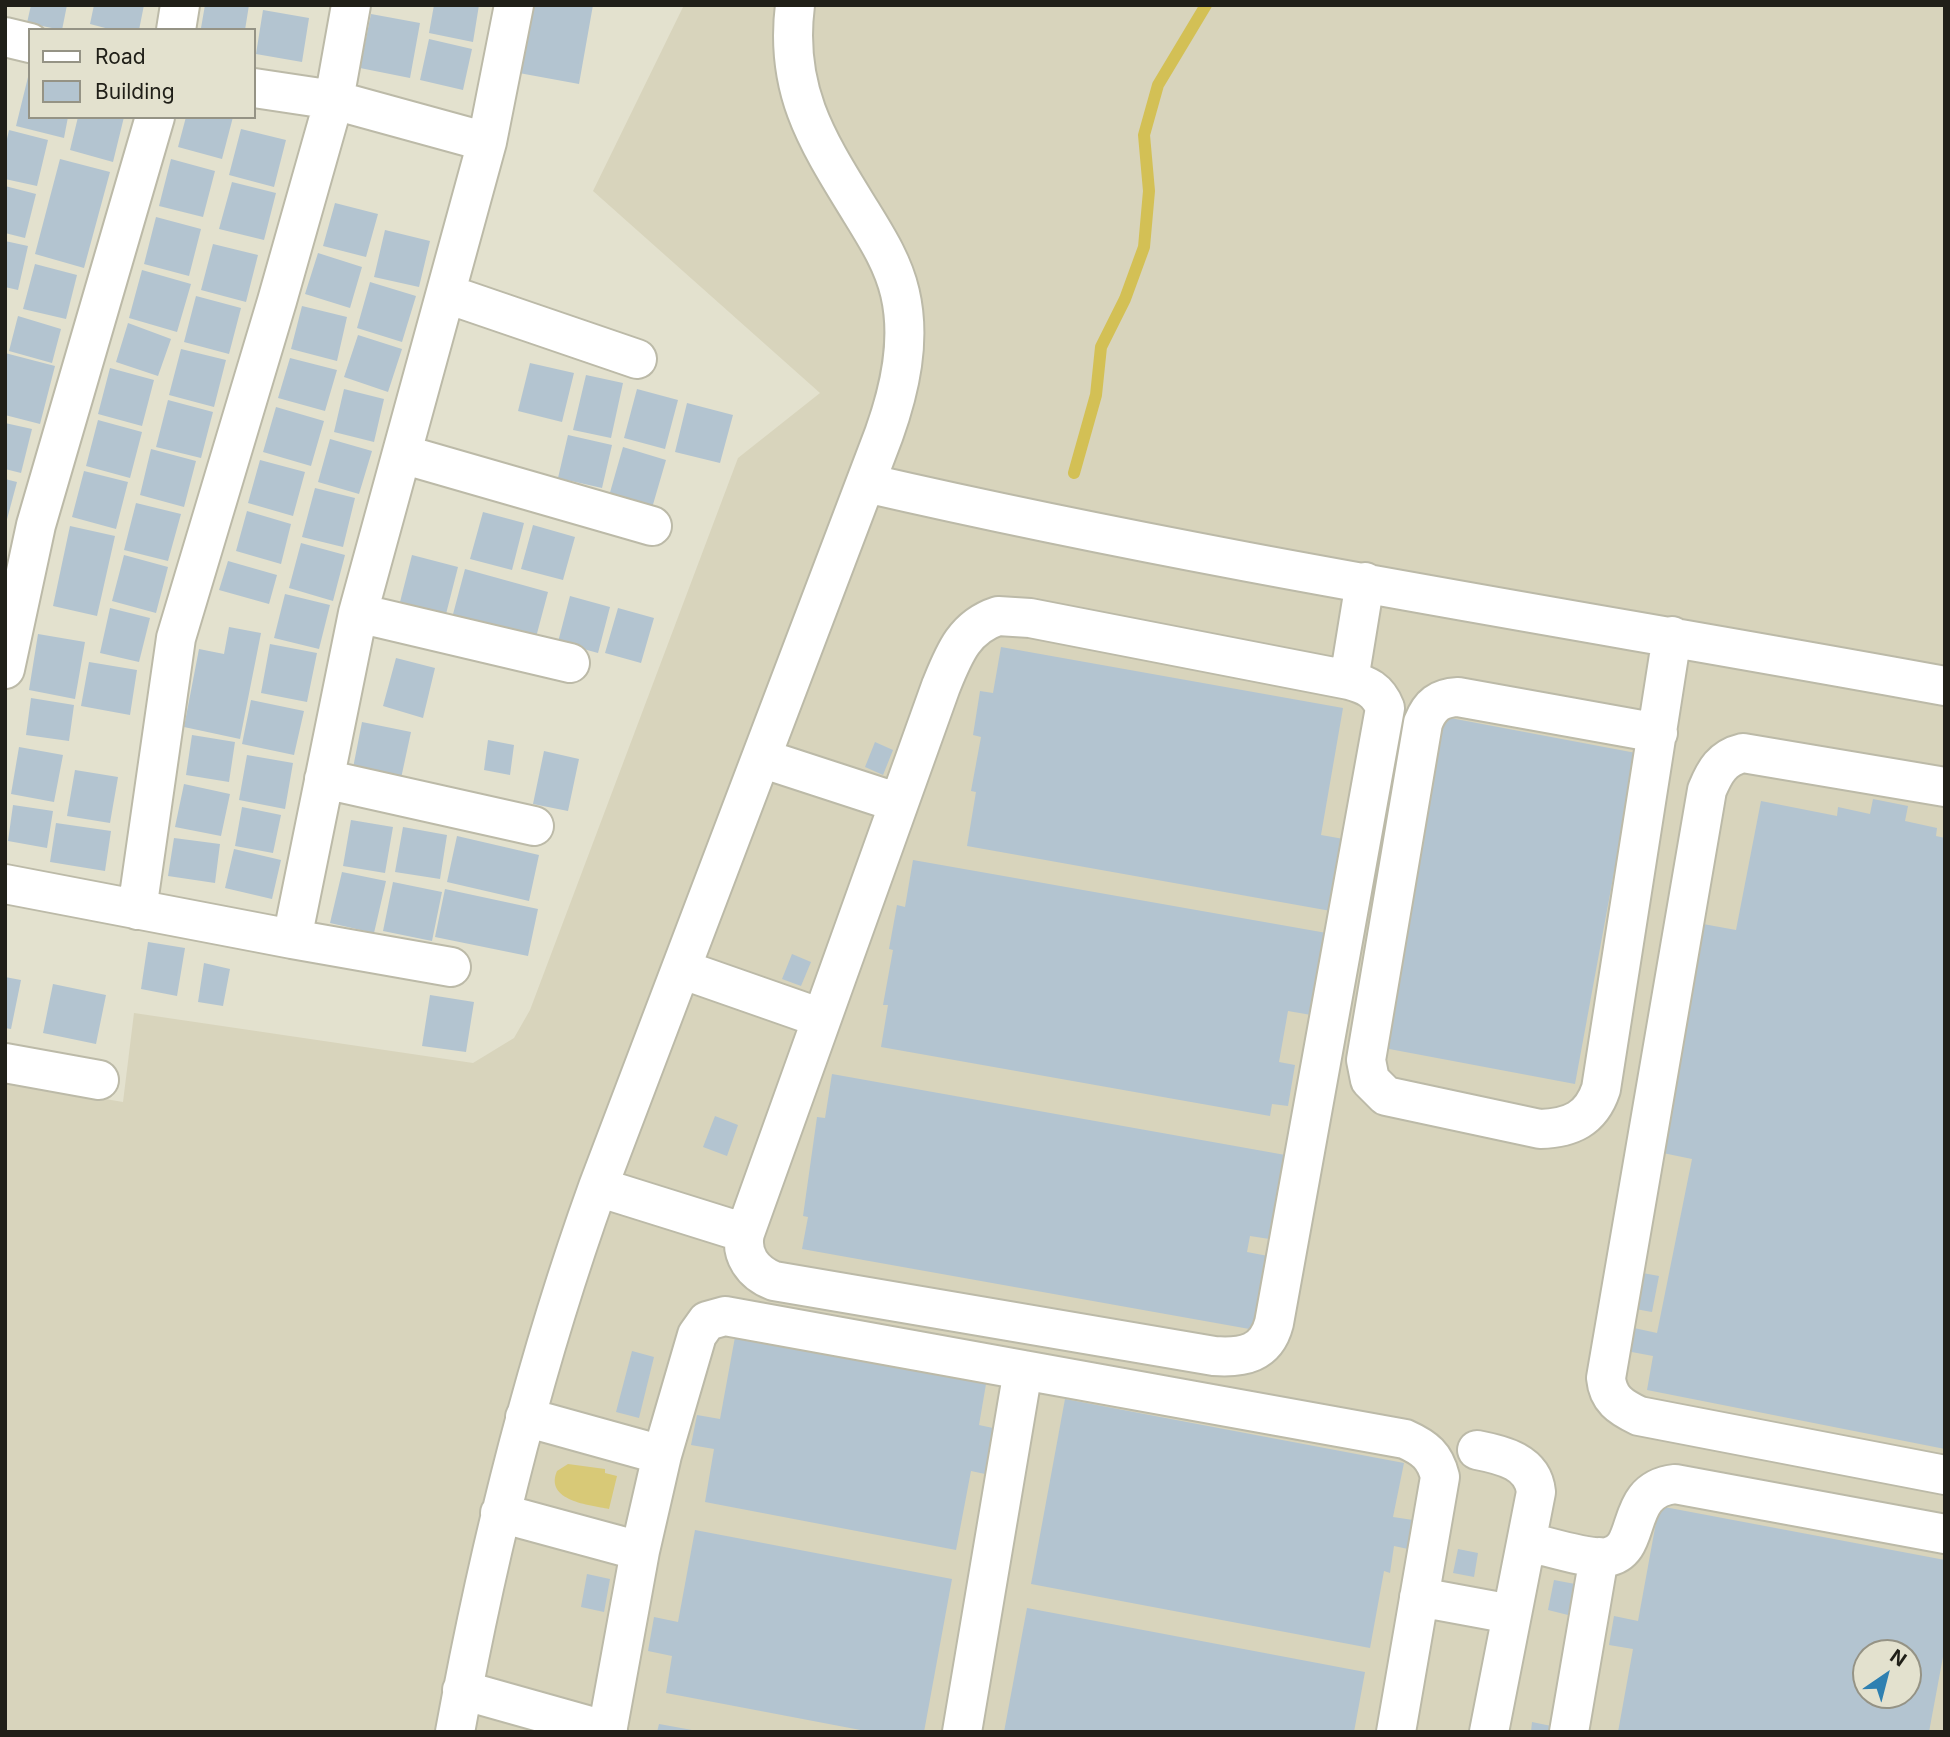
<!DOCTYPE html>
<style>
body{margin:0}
#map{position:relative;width:1950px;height:1737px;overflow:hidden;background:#e3e1ce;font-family:Inter,sans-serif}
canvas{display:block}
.frame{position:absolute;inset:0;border:7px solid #201f18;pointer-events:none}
.legend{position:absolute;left:28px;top:28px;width:228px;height:91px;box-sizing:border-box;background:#e3e1ce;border:2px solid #959385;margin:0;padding:9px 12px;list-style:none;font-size:21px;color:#201f18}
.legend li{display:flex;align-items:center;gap:14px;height:35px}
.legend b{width:35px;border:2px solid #959385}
.north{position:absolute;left:1852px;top:1639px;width:70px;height:70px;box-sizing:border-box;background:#e3e1ce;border:2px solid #959385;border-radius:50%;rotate:35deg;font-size:19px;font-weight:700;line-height:28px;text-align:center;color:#201f18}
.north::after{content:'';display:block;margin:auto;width:24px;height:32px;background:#2f80b1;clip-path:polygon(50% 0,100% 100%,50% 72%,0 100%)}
</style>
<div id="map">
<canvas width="1950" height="1737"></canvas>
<div class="frame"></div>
<ul class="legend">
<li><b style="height:9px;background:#fff"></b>Road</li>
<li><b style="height:19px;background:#b3c4d0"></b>Building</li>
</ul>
<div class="north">N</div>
</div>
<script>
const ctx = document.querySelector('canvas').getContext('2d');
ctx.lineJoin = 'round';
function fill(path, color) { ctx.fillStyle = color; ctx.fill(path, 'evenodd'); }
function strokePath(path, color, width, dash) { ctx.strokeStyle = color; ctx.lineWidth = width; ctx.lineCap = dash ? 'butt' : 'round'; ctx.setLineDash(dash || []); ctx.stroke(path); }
fill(new Path2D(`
 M684,5H1945V1732H5V1082L123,1102L134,1013L473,1063L514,1038L530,1010L738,458L820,393L593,191ZM1866,1653H1908V1695H1866Z`), '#d8d4bc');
fill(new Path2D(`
 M568,1464L605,1469V1473L617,1476L609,1509C590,1505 544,1501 557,1471Z`), '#d8c977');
strokePath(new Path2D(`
 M1074,473L1096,395L1101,347L1125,299L1144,247L1149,191L1144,135L1158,85L1206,5`), '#d3c055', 12);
fill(new Path2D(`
 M31,5H67L62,30L27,23Z
 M94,5H144L139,30H113L90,24Z
 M205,5H249L245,30L201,28Z
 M434,5H479L473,42L429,33Z
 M532,5H593L579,84L519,73Z
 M263,10L309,18L302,62L256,54Z
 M371,14L420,23L410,78L360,68Z
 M429,39L472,49L463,90L420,80Z
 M29,73L30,117H68L64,138L16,126Z
 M78,117H124L113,162L70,150Z
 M186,117H233L222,159L178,147Z
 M241,129L286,140L274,187L229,175Z
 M9,130L48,140L37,186L5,179V148Z
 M60,159L110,172L84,268L35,254Z
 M171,159L215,171L203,217L159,206Z
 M232,182L276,193L264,240L219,229Z
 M5,186L36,194L25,238L5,233Z
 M335,203L378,214L366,257L323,246Z
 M156,217L201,229L189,276L144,264Z
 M385,230L430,241L419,287L374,277Z
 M5,241L28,246L18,290L5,287Z
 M213,244L258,255L246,302L201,290Z
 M318,253L362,267L350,308L305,294Z
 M35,264L77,275L66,319L23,309Z
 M142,270L191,284L177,332L129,318Z
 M370,282L416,296L402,342L357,328Z
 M196,296L241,308L229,354L184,342Z
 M302,306L347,317L337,361L291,349Z
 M18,316L61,329L52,363L9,351Z
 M128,323L171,339L158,376L116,362Z
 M358,335L402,349L388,392L344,377Z
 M181,349L226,360L214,407L169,395Z
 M5,353L55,366L40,424L5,415Z
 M290,358L337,370L325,411L278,398Z
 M530,363L574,373L562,422L518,411Z
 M110,368L154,380L142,426L98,414Z
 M586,375L623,383L611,438L573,430Z
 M344,389L384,399L374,442L334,432Z
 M637,389L678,400L665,449L624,438Z
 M168,400L213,412L201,458L156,447Z
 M687,403L733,415L720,463L675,452Z
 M276,407L324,421L311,466L263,452Z
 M98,420L142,432L130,478L86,466Z
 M5,423L32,429L21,473L5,469Z
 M568,435L612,445L602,488L558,478Z
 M330,439L372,451L359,494L318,482Z
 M623,447L666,460L652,508L609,496Z
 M151,449L196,461L184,507L140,495Z
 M260,460L305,472L293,516L248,503Z
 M84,471L128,482L116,529L72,517Z
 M5,479L17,482L6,523H5Z
 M315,488L355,498L343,547L302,537Z
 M136,503L181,514L168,561L124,550Z
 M247,511L291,524L281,564L236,551Z
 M483,512L524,523L512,570L470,559Z
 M533,525L575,537L563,580L521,569Z
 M70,526L115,536L97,616L53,606Z
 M301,543L345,555L333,601L289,588Z
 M124,555L168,567L156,613L112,601Z
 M412,555L458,567L446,614L400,602Z
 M228,561L277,575L269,604L219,590Z
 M465,569L548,592L535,641L452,618Z
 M285,594L330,605L319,649L274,638Z
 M570,596L610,607L598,653L558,642Z
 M110,608L150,618L139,662L100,653Z
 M618,608L654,618L641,663L605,653Z
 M229,627L261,633L240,739L184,727L199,649L224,654Z
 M38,634L85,642L75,699L29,690Z
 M270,644L317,653L307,702L261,693Z
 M1001,647L1343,708L1321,835L1355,841L1342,913L967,846L976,792L971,791L981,737L973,735L980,691L993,693Z
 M396,658L435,668L423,718L383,706Z
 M89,662L137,670L130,715L81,706Z
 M31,698L74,705L69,741L26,735Z
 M251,700L304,711L294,755L242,744Z
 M1445,717L1636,753L1575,1084L1384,1048Z
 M362,722L411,732L400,783L352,773Z
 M192,735L235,742L229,782L186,775Z
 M488,740L514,745L510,775L484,770Z
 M875,742L893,750L883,775L865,767Z
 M19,747L63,755L54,802L11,794Z
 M544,751L579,759L568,811L533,804Z
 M247,755L293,763L285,809L239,800Z
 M75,770L118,777L110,823L67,816Z
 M184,784L230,794L221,836L175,827Z
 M1873,799L1908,806L1905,821L1937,828L1936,836L1945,838V1449L1647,1390L1653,1356L1621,1350L1625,1326L1657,1333L1692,1159L1658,1152L1703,924L1736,930L1761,801L1837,816L1838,807L1870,814Z
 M13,805L53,811L47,848L8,841Z
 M242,807L281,815L273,853L235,846Z
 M351,820L393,827L385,873L343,866Z
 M56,823L111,831L105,871L50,862Z
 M403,827L447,835L440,879L395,872Z
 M457,836L539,855L529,901L447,882Z
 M174,838L220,844L215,883L168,876Z
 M234,849L281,860L272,899L225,888Z
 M913,860L1338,935L1323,1017L1288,1011L1279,1062L1295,1065L1288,1106L1272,1104L1270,1116L881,1047L888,1005H883L893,950L889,949L897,905L905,907Z
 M342,872L386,881L374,933L330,923Z
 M393,882L442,892L432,941L383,931Z
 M445,889L538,909L528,956L435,937Z
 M148,942L185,948L177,996L141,989Z
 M792,954L811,962L801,986L782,979Z
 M204,963L230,969L223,1006L198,1002Z
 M5,977L21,980L11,1029L5,1028Z
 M53,984L106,995L96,1044L43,1033Z
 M430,995L474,1002L466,1052L422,1046Z
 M832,1074L1291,1156L1276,1240L1250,1236L1247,1252L1268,1256L1255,1330L802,1249L808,1217L803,1216L817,1117L825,1118Z
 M715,1116L738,1125L727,1156L703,1147Z
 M1637,1272L1659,1276L1652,1312L1630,1308Z
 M735,1337L986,1384L979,1425L993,1428L985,1474L971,1471L956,1550L705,1502L714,1449L691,1445L697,1415L720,1419Z
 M632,1351L654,1357L639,1418L616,1412Z
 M1065,1399L1404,1463L1393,1517L1413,1520L1408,1549L1394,1546L1390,1573L1384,1571L1370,1648L1031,1584Z
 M1659,1506L1945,1560V1646L1929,1732H1618L1633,1649L1609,1645L1614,1616L1638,1621ZM1866,1653H1908V1695H1866Z
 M695,1530L952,1579L924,1732H871L666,1693L672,1656L648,1651L654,1617L678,1622Z
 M1458,1549L1478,1553L1474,1577L1453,1573Z
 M587,1574L610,1579L604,1612L581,1607Z
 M1554,1580L1575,1584L1568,1615L1548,1610Z
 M1027,1608L1365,1672L1354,1732H1004Z
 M1532,1722L1561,1728L1560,1732H1531Z
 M659,1724L692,1730V1732H657Z`), '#b3c4d0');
const minor = new Path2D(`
 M176,30L180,5
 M5,37L30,43
 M254,88L334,100L487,142L514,5
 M447,294L637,359
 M402,454L652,526
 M866,483C1222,565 1585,620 1945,686
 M358,613L570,663
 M998,616L1030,618L1349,680C1367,685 1378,690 1385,708L1274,1323C1266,1354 1243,1358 1214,1356L774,1281C753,1273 740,1255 745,1233L941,686C954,654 964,627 998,616Z
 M5,669L36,525L155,117
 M1349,680L1365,582
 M1658,733L1458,697C1439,698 1430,705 1423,723L1366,1060L1370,1080L1386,1096L1540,1129C1571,1128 1591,1119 1601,1089L1672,636
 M761,758L899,803
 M324,779L534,826
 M1945,787L1743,753C1722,758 1715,771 1707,790L1606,1378C1608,1399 1620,1407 1639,1416L1945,1475
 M5,884L292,939L358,613L487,142
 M137,910L176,638L277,301L334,100L351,5
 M292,939L451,967
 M681,969L821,1018
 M5,1063L99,1080
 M598,1187L745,1233
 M1023,1370L1405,1439C1425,1448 1435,1456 1440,1477L1396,1732
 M525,1417L662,1455
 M1477,1450C1503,1455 1533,1462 1536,1492L1489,1732
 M500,1513L640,1551
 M1527,1542C1547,1546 1588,1560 1607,1557C1645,1551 1621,1490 1675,1484L1945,1534
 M1419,1597L1511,1614
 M462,1690L608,1731
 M455,1732C489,1546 534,1365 598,1187L884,434C900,389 911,340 900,293C893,263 877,238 861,212C818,142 784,91 795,5
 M607,1732L640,1551L662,1455L697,1335L707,1321L725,1316L1023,1370L962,1732
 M1569,1732L1599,1557`);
strokePath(minor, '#bcbaa8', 42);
strokePath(minor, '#fff', 38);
</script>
